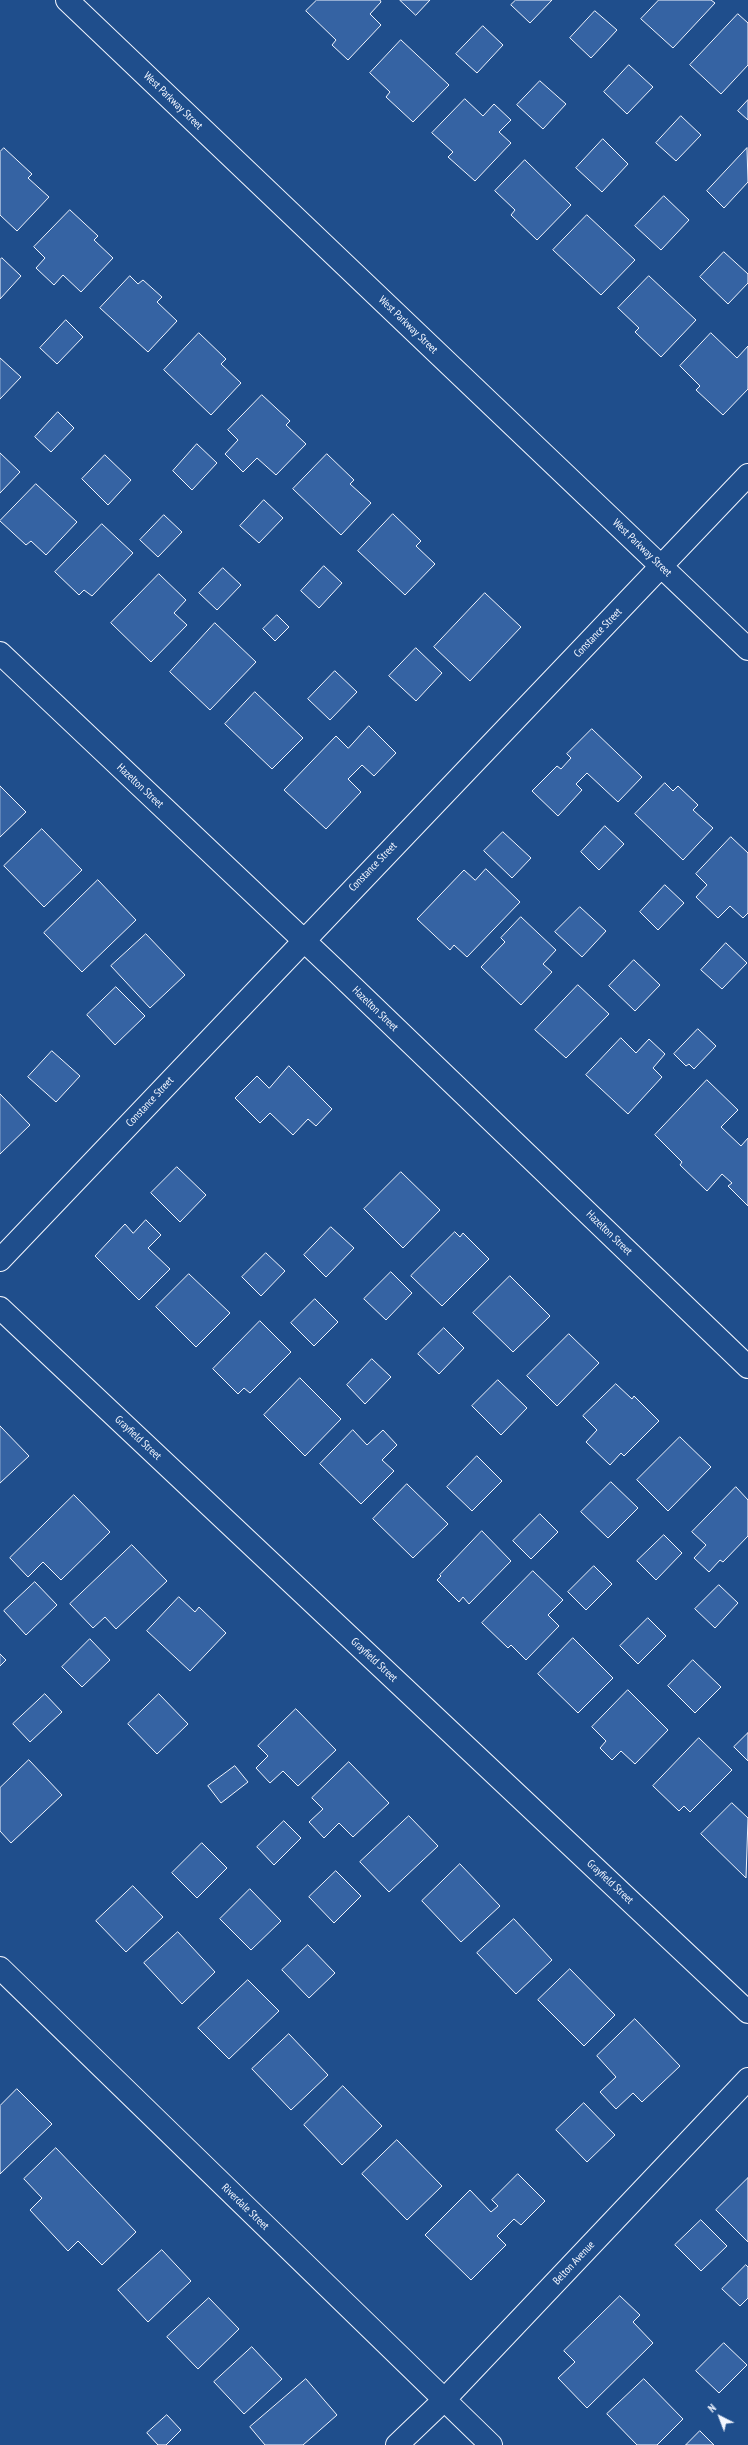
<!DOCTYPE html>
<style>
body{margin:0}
#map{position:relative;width:748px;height:2445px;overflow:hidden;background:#1f4e8c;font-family:"PT Sans Narrow",sans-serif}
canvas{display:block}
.north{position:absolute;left:700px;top:2397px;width:40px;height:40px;-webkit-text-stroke:3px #1f4e8c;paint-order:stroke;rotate:318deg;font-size:11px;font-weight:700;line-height:16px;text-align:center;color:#f2f6ff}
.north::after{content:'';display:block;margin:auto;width:14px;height:18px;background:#f2f6ff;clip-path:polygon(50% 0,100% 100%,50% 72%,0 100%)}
</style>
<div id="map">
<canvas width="748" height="2445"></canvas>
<div class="north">N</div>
</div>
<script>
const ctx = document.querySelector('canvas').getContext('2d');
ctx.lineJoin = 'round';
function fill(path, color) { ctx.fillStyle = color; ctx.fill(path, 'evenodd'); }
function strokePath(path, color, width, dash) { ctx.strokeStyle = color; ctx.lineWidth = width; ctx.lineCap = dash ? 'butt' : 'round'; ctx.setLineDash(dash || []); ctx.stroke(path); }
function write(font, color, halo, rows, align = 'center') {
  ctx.font = font + ' "PT Sans Narrow",sans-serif'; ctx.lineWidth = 3; ctx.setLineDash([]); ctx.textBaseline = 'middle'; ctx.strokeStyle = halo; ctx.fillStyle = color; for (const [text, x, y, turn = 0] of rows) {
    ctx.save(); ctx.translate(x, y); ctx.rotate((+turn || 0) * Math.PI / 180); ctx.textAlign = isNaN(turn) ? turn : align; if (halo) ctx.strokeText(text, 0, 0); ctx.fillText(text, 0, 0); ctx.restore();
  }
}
const building = new Path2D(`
 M317,0H380L381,2L370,14L381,25L348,60L332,45L336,40L306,11Z
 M400,0H430L416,15Z
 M516,0H552L530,23L511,5Z
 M659,0H711L715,3L673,48L641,19Z
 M595,11L617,30L591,58L570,38Z
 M738,14L748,23V65L721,94L690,65Z
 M483,26L503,45L477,73L456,54Z
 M401,40L449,85L413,122L386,97L390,92L370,73Z
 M629,65L653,87L627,114L604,92Z
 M540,81L566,104L543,129L517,105Z
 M465,99L483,116L494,104L511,120L499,132L511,143L475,181L448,157L453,152L432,133Z
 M748,100V120L738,111Z
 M681,116L701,135L676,161L656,143Z
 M603,139L628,164L602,192L576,168Z
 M4,148L32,174L28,178L49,197L17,231L0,215V152Z
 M747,148L748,182L724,208L707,191Z
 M525,160L571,205L537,240L511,215L515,210L495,191Z
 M664,196L689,220L661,250L635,226Z
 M70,210L98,236L94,240L113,258L81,292L63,275L54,285L36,268L45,258L34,247Z
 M587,215L635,260L601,295L553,250Z
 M724,252L748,274V283L728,304L700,277Z
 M2,258L21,276L0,299V260Z
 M130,276L138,284L143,280L162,297L157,302L177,321L148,352L100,308Z
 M649,276L696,320L661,357L635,332L639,328L618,308Z
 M66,320L83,337L57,364L40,348Z
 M199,333L226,359L221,364L241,383L211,415L164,370Z
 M711,333L737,358L748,346V389L723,415L696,390L700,386L680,366Z
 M0,358L21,377L0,399Z
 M262,395L290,421L286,425L306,444L276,475L257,458L243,472L225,454L238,440L228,430Z
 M58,412L74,428L51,452L35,437Z
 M197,444L217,463L192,490L173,471Z
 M0,453L20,472L0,493Z
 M327,454L354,480L350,484L371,503L341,535L293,489Z
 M105,455L131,480L108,505L82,479Z
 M36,484L77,522L46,555L31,541L26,545L0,521Z
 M264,500L283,518L259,543L240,526Z
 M393,514L421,541L416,546L435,564L405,595L358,551Z
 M164,515L182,532L158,557L140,540Z
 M102,524L133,553L92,596L84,590L79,595L55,572Z
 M324,566L342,583L319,608L301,591Z
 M223,568L241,585L217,610L199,593Z
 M159,574L186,600L174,613L187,625L151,662L111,623Z
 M485,593L521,627L470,681L434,647Z
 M277,615L289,627L275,641L263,629Z
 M215,623L256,662L210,710L170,672Z
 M416,648L442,673L416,701L389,676Z
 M335,671L357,692L330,720L308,699Z
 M255,692L303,738L272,769L225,724Z
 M369,726L396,753L374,776L362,765L348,779L361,792L326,829L284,790L336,736L348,748Z
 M592,729L642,777L618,802L587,773L576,784L582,790L558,816L532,791L557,766L561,769L571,758L567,754Z
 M665,783L673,791L678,786L698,805L693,810L713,828L683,860L635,814Z
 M0,786L26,812L0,837Z
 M605,826L624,844L599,870L581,852Z
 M42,829L82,870L44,907L4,866Z
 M503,832L531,858L512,878L484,851Z
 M731,837L748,853V913L743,918L730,906L718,918L696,897L707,885L696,874Z
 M486,869L520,902L467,957L454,945L450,950L417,919L464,870L475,880Z
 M98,880L136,920L82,972L44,933Z
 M665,885L684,903L658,930L640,912Z
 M580,907L606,931L582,957L555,932Z
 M521,917L556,950L543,964L552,972L521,1005L481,967L505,942L501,938Z
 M146,934L185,975L150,1008L111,966Z
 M726,943L747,963L722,989L701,970Z
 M634,960L660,985L635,1011L609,986Z
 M578,985L609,1014L566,1058L535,1030Z
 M116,987L145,1016L115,1045L87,1015Z
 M698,1029L716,1046L694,1069L689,1064L686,1066L674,1054Z
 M621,1038L636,1053L649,1039L665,1054L653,1068L662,1077L628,1114L586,1075Z
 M52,1051L80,1076L56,1102L28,1077Z
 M289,1066L332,1109L316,1126L308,1119L293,1135L270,1113L260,1123L235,1098L257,1076L269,1088Z
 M707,1080L738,1110L721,1127L741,1146L748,1138V1206L728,1186L732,1183L722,1174L707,1191L680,1165L682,1162L655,1135Z
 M0,1094L30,1125L0,1154Z
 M177,1167L206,1195L180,1222L151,1193Z
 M401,1172L440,1210L403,1248L364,1209Z
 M146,1220L161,1235L148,1248L170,1269L139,1300L95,1256L125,1224L133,1233Z
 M331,1227L354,1248L326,1277L304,1255Z
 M455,1232L460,1237L463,1233L489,1259L442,1306L411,1276Z
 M266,1253L285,1271L261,1296L242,1277Z
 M391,1272L412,1293L386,1320L364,1299Z
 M189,1274L230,1313L196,1347L156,1307Z
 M510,1276L550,1316L513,1352L473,1313Z
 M315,1299L338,1322L314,1346L291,1323Z
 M260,1321L291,1352L250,1393L244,1388L238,1394L213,1369Z
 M444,1328L464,1348L439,1374L418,1354Z
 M569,1334L599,1363L557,1406L527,1376Z
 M372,1359L391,1377L365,1404L347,1385Z
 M300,1378L341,1419L305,1456L264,1415Z
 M498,1380L527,1408L501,1435L472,1406Z
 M616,1384L632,1399L634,1396L659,1421L624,1456L621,1453L610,1465L586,1442L597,1430L583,1416Z
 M0,1426L29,1456L0,1483Z
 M353,1430L367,1445L383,1430L397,1445L382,1460L394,1471L361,1504L320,1464Z
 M680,1437L711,1467L668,1511L637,1480Z
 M477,1456L502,1481L472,1511L447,1487Z
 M611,1482L638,1508L608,1538L581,1512Z
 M407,1484L448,1524L413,1558L373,1519Z
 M736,1487L748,1500V1536L723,1562L720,1560L709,1572L694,1558L706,1545L692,1532Z
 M74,1495L110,1532L61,1580L43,1562L28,1577L10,1558Z
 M540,1514L558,1532L531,1559L513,1541Z
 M482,1531L511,1561L469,1604L463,1597L459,1602L437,1580L441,1576L440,1575Z
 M664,1535L682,1553L656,1580L637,1561Z
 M132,1545L167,1581L116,1629L105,1617L93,1628L70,1604Z
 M594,1566L612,1584L586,1610L568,1592Z
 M533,1571L563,1600L548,1615L559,1626L526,1660L511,1645L508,1648L482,1623Z
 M35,1582L57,1605L26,1635L4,1611Z
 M719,1585L738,1603L715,1628L695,1609Z
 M179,1597L195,1612L199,1607L226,1633L190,1671L147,1631Z
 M648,1618L666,1636L638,1664L620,1646Z
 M573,1638L613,1678L578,1713L538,1674Z
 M90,1639L110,1660L82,1687L62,1667Z
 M0,1654L6,1660L0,1666Z
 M693,1660L721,1687L695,1713L668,1686Z
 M628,1690L668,1730L635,1764L621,1751L612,1760L600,1748L606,1741L592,1727Z
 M45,1694L62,1712L30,1742L13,1724Z
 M159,1694L188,1724L157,1754L128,1724Z
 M296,1709L336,1750L298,1786L283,1771L270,1783L256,1768L268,1756L258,1746Z
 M748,1733V1761L734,1747Z
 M699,1738L732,1770L690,1812L684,1806L679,1811L653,1786Z
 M29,1760L62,1795L11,1843L0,1831V1788Z
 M349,1762L389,1803L353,1837L339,1823L324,1838L309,1822L323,1809L312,1798Z
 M235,1766L248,1782L221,1803L208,1786Z
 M732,1803L748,1818L746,1878L701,1834Z
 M409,1816L438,1846L389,1892L360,1862Z
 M284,1821L301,1838L274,1865L257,1847Z
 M202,1843L227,1868L197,1898L172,1873Z
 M460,1864L500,1906L461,1942L422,1901Z
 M336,1871L361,1896L334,1923L309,1897Z
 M133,1886L163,1917L126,1952L96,1921Z
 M250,1889L281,1921L251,1950L220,1919Z
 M514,1919L552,1960L516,1994L477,1953Z
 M178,1932L215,1972L182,2004L144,1963Z
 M308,1945L335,1973L309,1998L282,1970Z
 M570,1969L615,2015L584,2046L538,2000Z
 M248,1980L279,2011L229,2059L198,2028Z
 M635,2019L680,2066L642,2102L633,2093L616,2109L600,2092L616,2077L597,2056Z
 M289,2034L328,2075L291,2110L252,2069Z
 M343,2086L382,2126L342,2165L304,2125Z
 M17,2089L52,2124L0,2174V2106Z
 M584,2103L615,2135L587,2162L556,2130Z
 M397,2140L442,2186L407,2220L362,2174Z
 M56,2148L136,2232L102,2265L78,2241L68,2251L30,2210L42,2198L24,2179Z
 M518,2174L545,2201L521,2225L514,2219L497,2236L506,2245L471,2280L425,2235L470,2190L491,2212L498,2206L492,2200Z
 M748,2178V2242L716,2210Z
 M701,2220L727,2246L701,2271L675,2245Z
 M162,2250L191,2281L148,2322L118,2290Z
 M746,2265L748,2267V2298L740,2306L722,2289Z
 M620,2296L640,2315L633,2322L653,2343L587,2408L558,2378L575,2362L564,2351Z
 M209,2298L239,2329L198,2369L167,2337Z
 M724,2343L747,2365L719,2393L696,2371Z
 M252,2347L282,2379L244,2414L214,2382Z
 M306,2379L337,2415L303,2445H265L250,2427Z
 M644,2379L683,2419L657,2445H637L607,2414Z
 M167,2415L181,2430L166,2445H158L147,2433Z
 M700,2431L714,2445H686Z`);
fill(building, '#3563a3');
strokePath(building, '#f2f6ff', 1);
const minor = new Path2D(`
 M67,0L748,649
 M0,653L334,969L748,1367
 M0,1260L748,475
 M0,1308L748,2012
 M0,1968L491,2445
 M397,2445L444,2400L748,2079`);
strokePath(minor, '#f2f6ff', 24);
strokePath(minor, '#1f4e8c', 22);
write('11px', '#f2f6ff', '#1f4e8c', [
 ["West Parkway Street",173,101,44],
 ["West Parkway Street",408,325,44],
 ["West Parkway Street",642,548,44],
 ["Constance Street",598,633,-46],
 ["Hazelton Street",140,786,43],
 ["Constance Street",373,867,-46],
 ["Hazelton Street",375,1009,44],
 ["Constance Street",150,1102,-47],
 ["Hazelton Street",609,1233,44],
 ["Grayfield Street",138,1438,43],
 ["Grayfield Street",374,1660,43],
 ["Grayfield Street",610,1882,43],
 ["Riverdale Street",245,2207,44],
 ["Belton Avenue",574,2263,-47]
]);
</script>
